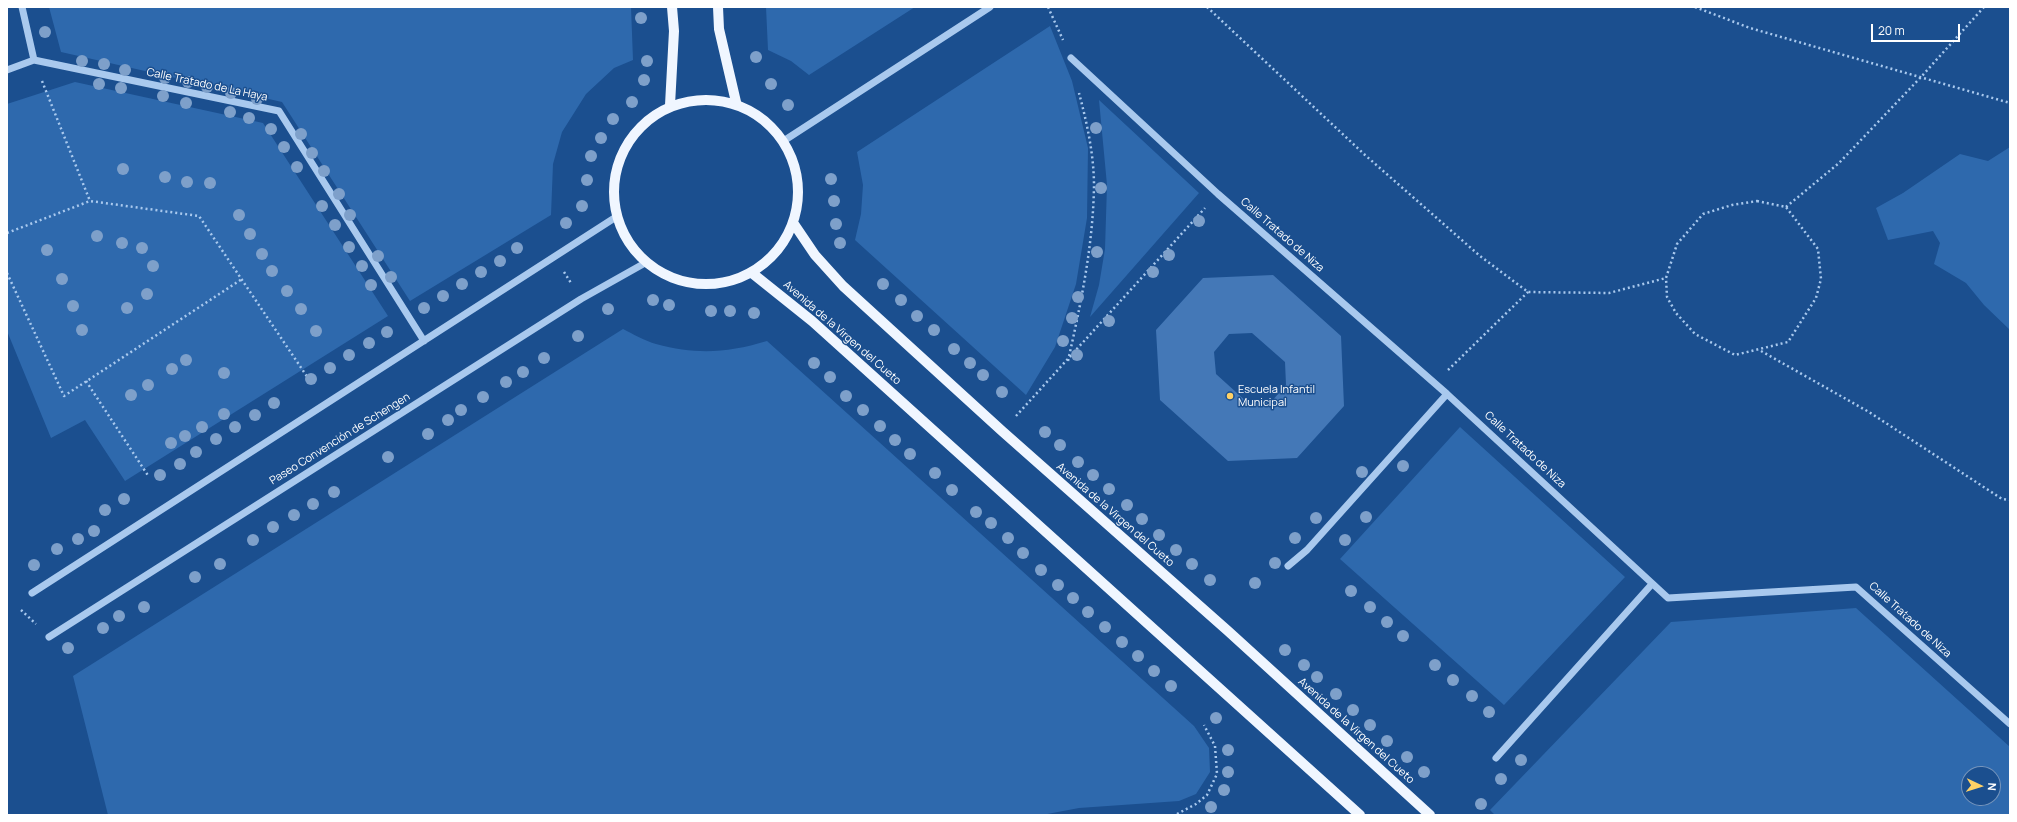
<!DOCTYPE html>
<meta charset="utf-8">
<style>
body{margin:0}
#map{position:relative;width:2017px;height:822px;overflow:hidden;background:#1b4f8f;font-family:Manrope,sans-serif}
canvas{display:block}
.frame{position:absolute;inset:0;border:8px solid #fff;pointer-events:none}
.north{position:absolute;left:1961px;top:766px;width:40px;height:40px;box-sizing:border-box;background:#1b4f8f;border:1px solid #7695bc;border-radius:50%;rotate:94deg;font-size:11px;font-weight:700;line-height:16px;text-align:center;color:#fff}
.north::after{content:'';display:block;margin:auto;width:14px;height:18px;background:#ffd166;clip-path:polygon(50% 0,100% 100%,50% 72%,0 100%)}
.scale{position:absolute;left:1871px;top:24px;width:89px;height:18px;box-sizing:border-box;border:2px solid #fff;border-top:0;padding-left:5px;font-size:12px;line-height:14px;white-space:nowrap;color:#fff;-webkit-text-stroke:3px #1b4f8f;paint-order:stroke}
</style>
<div id="map">
<canvas width="2017" height="822"></canvas>
<div class="frame"></div>
<div class="north">N</div>
<div class="scale">20 m</div>
</div>
<script>
const ctx = document.querySelector('canvas').getContext('2d');
ctx.lineJoin = 'round';
function fill(path, color) { ctx.fillStyle = color; ctx.fill(path, 'evenodd'); }
function strokePath(path, color, width, dash) { ctx.strokeStyle = color; ctx.lineWidth = width; ctx.lineCap = dash ? 'butt' : 'round'; ctx.setLineDash(dash || []); ctx.stroke(path); }
function write(font, color, halo, rows, align = 'center') {
  ctx.font = font + ' Manrope,sans-serif'; ctx.lineWidth = 3; ctx.setLineDash([]); ctx.textBaseline = 'middle'; ctx.strokeStyle = halo; ctx.fillStyle = color; for (const [text, x, y, turn = 0] of rows) {
    ctx.save(); ctx.translate(x, y); ctx.rotate((+turn || 0) * Math.PI / 180); ctx.textAlign = isNaN(turn) ? turn : align; if (halo) ctx.strokeText(text, 0, 0); ctx.fillText(text, 0, 0); ctx.restore();
  }
}
fill(new Path2D(`
 M49,7H631L633,60L614,68L586,94L562,132L553,164L551,215L410,301L282,102L61,52Z
 M766,7H915L809,75L791,61L768,50Z
 M1050,26L1072,81L1088,148L1087,218L1076,284L1055,347L1026,395L855,240L861,214L863,185L857,152Z
 M75,82L263,123L388,316L125,481L85,420L51,438L7,331V104Z
 M1099,100L1199,193L1090,317L1099,285L1105,249L1107,185Z
 M2010,147V330L1984,305L1966,283L1934,264L1940,243L1933,231L1888,240L1876,208L1903,193L1960,154L1988,161Z
 M623,329C633,334 645,341 656,344C697,355 727,353 767,341L1194,726L1209,748L1210,772L1196,794L1179,801L1079,808L1042,815H108L73,676Z
 M1460,427L1625,577L1504,705L1340,559Z
 M1856,608L2010,747V815H1495L1490,810L1671,622ZM1969,774H1993V798H1969Z`), '#2e69ad');
fill(new Path2D(`
 M1273,275L1341,336L1344,406L1297,458L1228,461L1160,400L1156,330L1203,278ZM1252,333L1285,362L1286,385L1271,402L1248,403L1216,374L1214,352L1229,334Z`), '#4478b7');
strokePath(new Path2D(`
 M1048,7L1063,40
 M1207,7L1365,155L1480,256L1528,292L1609,293L1666,278
 M1695,7L1750,28L2010,103
 M42,81L90,201
 M1757,201L1786,207L1818,249L1821,279L1816,298L1788,342L1735,355L1695,334L1676,313L1667,297L1666,278L1677,244L1703,214L1732,205Z
 M1786,207L1839,163L1921,77L1984,7
 M7,233L90,201L199,216L308,378
 M564,272L571,283
 M7,273L64,396L242,279
 M1761,351L1869,412L2002,499L2010,500
 M1068,361C1081,303 1093,246 1094,186C1094,155 1087,123 1079,93
 M1448,370L1528,292
 M86,381L149,477
 M1016,416L1205,208
 M21,610L36,624
 M1177,814L1196,804L1207,795L1217,774L1215,746L1204,725`), '#a9c9ee', 2.5, [2, 3]);
strokePath(new Path2D(`
 M22,7L34,60
 M1071,58L1218,194L1447,394L1668,598L1856,587L2010,724
 M7,70L34,60L279,111L424,341
 M785,140L990,7
 M1288,566L1307,550L1447,394
 M32,593L616,217
 M49,637L581,299L645,263
 M1496,758L1652,584`), '#a9c9ee', 7);
strokePath(new Path2D(`
 M718,7L719,29L736,102
 M614 192a92 92 0 1 1 184 0a92 92 0 1 1-184 0Z
 M670,105L674,31L672,7
 M794,224L815,255L843,286L1002,431L1228,631L1430,815
 M752,273L812,321L1360,815`), '#f0f6ff', 10);
ctx.fillStyle = '#7ea0ca';
for (const [x, y] of [
 [641,18],
 [45,32],
 [756,57],
 [82,61],
 [647,61],
 [104,64],
 [125,70],
 [165,78],
 [644,80],
 [188,82],
 [99,84],
 [771,84],
 [207,87],
 [121,88],
 [231,93],
 [163,96],
 [257,99],
 [632,102],
 [186,103],
 [788,105],
 [230,112],
 [249,118],
 [613,119],
 [1096,128],
 [271,129],
 [301,134],
 [601,138],
 [284,147],
 [312,153],
 [591,156],
 [297,167],
 [123,169],
 [324,171],
 [165,177],
 [831,179],
 [587,180],
 [187,182],
 [210,183],
 [1101,188],
 [339,194],
 [834,201],
 [322,206],
 [582,206],
 [239,215],
 [350,215],
 [1199,221],
 [566,223],
 [836,224],
 [335,225],
 [250,234],
 [97,236],
 [122,243],
 [840,243],
 [349,247],
 [142,248],
 [517,248],
 [47,250],
 [1097,252],
 [262,254],
 [1169,255],
 [378,256],
 [500,261],
 [153,266],
 [362,266],
 [272,271],
 [481,272],
 [1153,272],
 [391,277],
 [62,279],
 [462,284],
 [883,284],
 [371,285],
 [287,291],
 [147,294],
 [443,296],
 [1078,297],
 [653,300],
 [901,300],
 [669,305],
 [73,306],
 [127,308],
 [424,308],
 [301,309],
 [608,309],
 [711,311],
 [730,311],
 [754,313],
 [917,316],
 [1072,318],
 [1109,321],
 [82,330],
 [934,330],
 [316,331],
 [387,332],
 [578,336],
 [1063,341],
 [369,343],
 [954,349],
 [349,355],
 [1077,355],
 [544,358],
 [186,360],
 [814,363],
 [970,363],
 [330,368],
 [172,369],
 [523,372],
 [224,373],
 [983,375],
 [830,377],
 [311,379],
 [506,382],
 [148,385],
 [1002,392],
 [131,395],
 [846,396],
 [483,397],
 [274,403],
 [461,410],
 [863,410],
 [224,414],
 [255,415],
 [448,420],
 [880,426],
 [202,427],
 [235,427],
 [1045,432],
 [428,434],
 [185,436],
 [216,439],
 [895,440],
 [171,443],
 [1060,445],
 [196,452],
 [910,454],
 [388,457],
 [1078,462],
 [180,464],
 [1403,466],
 [1362,472],
 [935,473],
 [160,475],
 [1093,475],
 [1109,489],
 [952,490],
 [334,492],
 [124,499],
 [313,504],
 [1127,505],
 [105,510],
 [976,512],
 [294,515],
 [1366,517],
 [1316,518],
 [1142,519],
 [991,523],
 [273,527],
 [94,531],
 [1159,535],
 [1008,538],
 [1295,538],
 [78,539],
 [253,540],
 [1345,540],
 [57,549],
 [1176,550],
 [1023,553],
 [1275,563],
 [220,564],
 [1192,564],
 [34,565],
 [1041,570],
 [195,577],
 [1210,580],
 [1255,583],
 [1058,585],
 [1351,591],
 [1073,598],
 [144,607],
 [1370,607],
 [1088,612],
 [119,616],
 [1387,622],
 [1105,627],
 [103,628],
 [1403,636],
 [1122,642],
 [68,648],
 [1285,650],
 [1138,656],
 [1304,665],
 [1435,665],
 [1154,671],
 [1317,677],
 [1453,680],
 [1171,686],
 [1336,694],
 [1472,696],
 [1353,710],
 [1489,712],
 [1216,718],
 [1370,725],
 [1387,741],
 [1228,750],
 [1407,757],
 [1521,760],
 [1228,772],
 [1424,772],
 [1501,779],
 [1224,790],
 [1481,804],
 [1211,807]
]) { ctx.beginPath(); ctx.arc(x, y, 6, 0, 2 * Math.PI); ctx.fill(); }
for (const [x, y, r, color] of [
 [1230,396,4,"#ffd166"]
]) { const dot = new Path2D(); dot.arc(x, y, r, 0, 2 * Math.PI); ctx.fillStyle = color; ctx.fill(dot); strokePath(dot, '#1b4f8f', 1.5); }
write('11px', '#fff', '#1b4f8f', [
 ["Calle Tratado de La Haya",207,85,12],
 ["Calle Tratado de Niza",1282,235,41],
 ["Avenida de la Virgen del Cueto",842,333,41],
 ["Paseo Convención de Schengen",340,439,-32],
 ["Calle Tratado de Niza",1525,450,43],
 ["Avenida de la Virgen del Cueto",1115,515,41],
 ["Calle Tratado de Niza",1910,620,42],
 ["Avenida de la Virgen del Cueto",1356,731,42]
]);
write('11px', '#fff', '#1b4f8f', [
 ["Escuela Infantil",1238,390],
 ["Municipal",1238,403]
], 'left');
</script>
